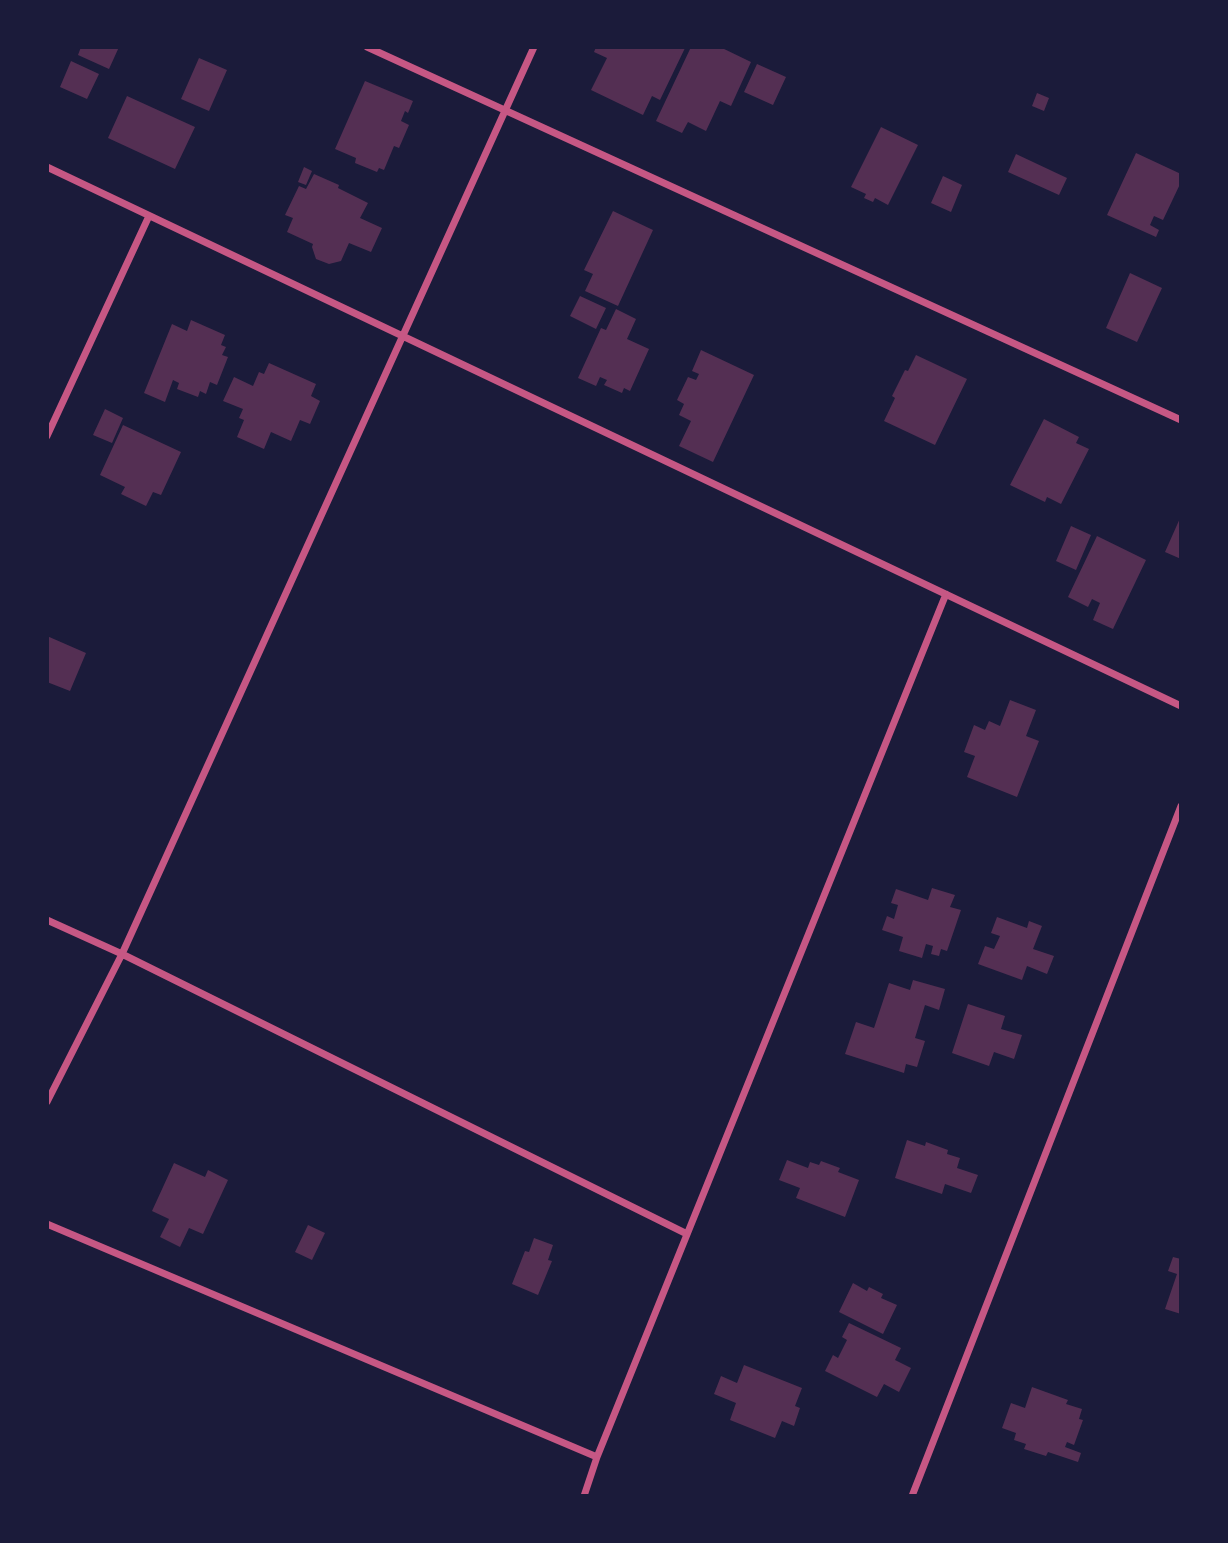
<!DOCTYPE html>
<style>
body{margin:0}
#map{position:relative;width:1228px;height:1543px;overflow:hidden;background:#1b1b3a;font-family:Overpass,sans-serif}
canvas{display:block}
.frame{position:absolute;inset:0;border:49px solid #1b1b3a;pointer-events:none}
</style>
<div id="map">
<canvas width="1228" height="1543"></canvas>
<div class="frame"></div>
</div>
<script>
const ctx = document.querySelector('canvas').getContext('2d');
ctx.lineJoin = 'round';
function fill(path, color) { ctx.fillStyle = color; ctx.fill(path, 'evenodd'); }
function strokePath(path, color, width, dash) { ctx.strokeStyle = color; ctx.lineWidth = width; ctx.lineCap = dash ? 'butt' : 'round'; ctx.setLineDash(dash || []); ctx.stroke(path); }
fill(new Path2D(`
 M81,47H119L109,69L78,55Z
 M596,47H683L685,48L660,100L652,96L643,115L591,90L607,58L594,52Z
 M691,47H720L751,62L731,106L720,101L706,131L688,122L682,133L656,121Z
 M199,58L227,70L209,111L181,99Z
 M71,61L99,74L87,99L60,87Z
 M757,64L786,77L773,105L744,92Z
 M365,81L413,101L408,113L405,111L401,121L409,125L399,148L394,146L384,170L379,168L377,172L355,163L356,158L335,149Z
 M1037,93L1049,98L1044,111L1032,106Z
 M127,96L195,127L175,169L108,138Z
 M881,127L918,145L888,205L875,198L873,202L864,198L866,194L851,187Z
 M1136,153L1181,174V182L1163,220L1154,216L1150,225L1159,230L1156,237L1107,215Z
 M1016,154L1067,178L1059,195L1008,172Z
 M304,167L312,171L306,185L298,182Z
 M314,174L339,185L338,188L368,203L360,218L382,228L371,252L349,243L341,261L329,264L316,259L312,247L313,244L287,232L293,218L285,215L299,186L306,189Z
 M943,176L962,185L951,212L931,203Z
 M613,211L653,230L618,306L585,291L593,274L584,270Z
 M1130,273L1162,288L1137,342L1106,328Z
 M580,296L606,308L596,329L570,316Z
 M616,309L636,319L627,339L649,349L630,391L624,388L622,393L604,385L607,380L600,377L596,386L578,378L601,328L606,330Z
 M191,320L225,335L221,345L226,347L222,355L228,357L217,385L210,382L206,394L200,391L198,397L177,389L179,383L173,380L165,402L144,393L172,324L187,331Z
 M701,350L754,375L713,462L679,446L691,421L679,415L684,404L677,400L688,377L696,380L699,374L692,371Z
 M916,355L967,379L935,445L884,421L895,398L892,396L905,370L908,371Z
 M269,363L316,384L311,396L320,401L310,424L300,420L291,441L271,432L264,449L237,437L244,420L239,418L243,409L223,401L234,377L253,386L259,372L264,374Z
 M105,409L123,418L112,443L93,435Z
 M1044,419L1079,437L1076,443L1089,449L1061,504L1047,497L1045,502L1010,485Z
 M123,425L181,452L161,495L153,492L146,506L121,494L125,487L100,475Z
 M1181,516V559L1165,552Z
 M1071,526L1091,535L1076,570L1056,561Z
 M1097,536L1146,560L1113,629L1093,620L1100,603L1092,599L1088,607L1068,597Z
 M47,636L86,653L70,691L47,682Z
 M1010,700L1036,710L1026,736L1039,741L1017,797L967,777L975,756L964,752L974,725L985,730L989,721L1000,726Z
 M932,888L955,895L950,907L961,910L947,951L941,949L939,956L931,954L933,946L926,944L922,958L899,951L903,937L882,930L887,916L894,919L898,905L891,903L896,889L928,900Z
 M997,917L1027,928L1029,921L1042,926L1033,949L1054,956L1047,974L1027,966L1022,980L978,964L985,946L994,949L1000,936L991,933Z
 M913,980L945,989L939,1010L925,1005L915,1038L925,1041L917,1067L906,1064L904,1073L845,1054L856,1022L874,1028L889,983L910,990Z
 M968,1004L1005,1016L1001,1029L1022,1035L1014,1059L994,1052L989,1066L952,1053Z
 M907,1140L925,1146L926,1142L948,1150L947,1154L960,1158L957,1168L978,1175L971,1193L945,1184L942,1194L895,1178Z
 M787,1160L808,1168L810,1162L819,1165L821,1161L840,1168L838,1172L859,1180L845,1217L796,1198L800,1188L779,1180Z
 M174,1163L205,1177L208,1170L228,1180L203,1234L189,1228L180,1247L160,1237L169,1219L152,1211Z
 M308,1225L325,1233L312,1260L295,1252Z
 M534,1238L553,1245L548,1260L552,1261L538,1295L512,1284L525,1251L529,1252Z
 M1173,1257L1181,1259V1314L1165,1309L1177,1274L1168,1271Z
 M853,1283L867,1291L869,1287L883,1294L881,1298L897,1305L883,1334L839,1312Z
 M849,1323L901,1348L895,1360L911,1368L899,1392L884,1384L877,1397L825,1371L833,1355L838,1358L847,1340L842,1337Z
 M744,1365L802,1388L795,1406L800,1408L794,1426L782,1421L775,1438L730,1420L736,1403L714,1394L721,1376L737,1383Z
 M1032,1387L1068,1400L1066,1404L1082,1409L1079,1419L1083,1420L1074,1445L1067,1442L1065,1447L1081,1453L1078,1462L1048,1452L1046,1456L1024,1449L1026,1444L1014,1440L1016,1433L1002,1428L1011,1403L1025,1408Z`), '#542f53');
strokePath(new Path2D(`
 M367,47L1181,420
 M47,167L1181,706
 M47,436L149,216
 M47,920L122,954L687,1234
 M47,1102L122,954L534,47
 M47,1224L597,1457
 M584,1496L597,1457L946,594
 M912,1496L1181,806`), '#c65784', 7);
</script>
